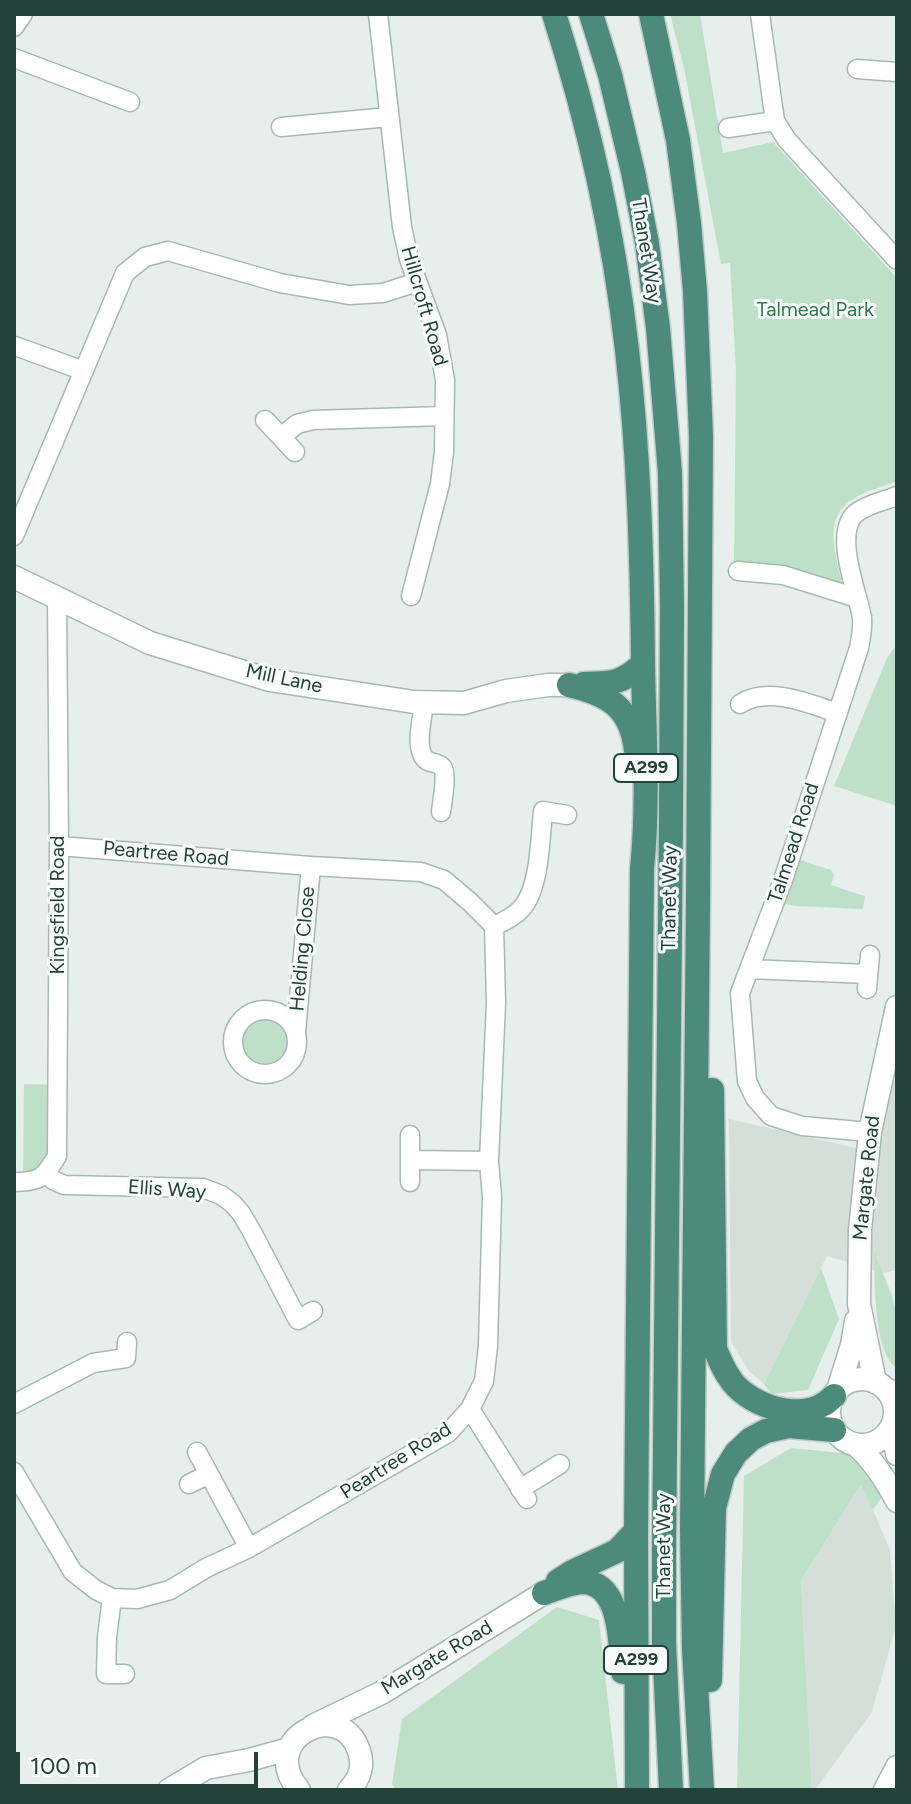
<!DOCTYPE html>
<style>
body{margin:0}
#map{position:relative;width:911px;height:1804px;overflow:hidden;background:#e6efeb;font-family:Figtree,sans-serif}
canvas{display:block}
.frame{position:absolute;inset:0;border:16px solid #24423a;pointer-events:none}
.scale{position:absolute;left:16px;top:1752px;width:242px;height:36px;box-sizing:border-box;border:4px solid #24423a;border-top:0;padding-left:10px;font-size:24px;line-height:28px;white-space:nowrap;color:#24423a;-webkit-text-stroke:6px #f7fbf9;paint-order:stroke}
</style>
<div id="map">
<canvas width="911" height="1804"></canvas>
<div class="frame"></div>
<div class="scale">100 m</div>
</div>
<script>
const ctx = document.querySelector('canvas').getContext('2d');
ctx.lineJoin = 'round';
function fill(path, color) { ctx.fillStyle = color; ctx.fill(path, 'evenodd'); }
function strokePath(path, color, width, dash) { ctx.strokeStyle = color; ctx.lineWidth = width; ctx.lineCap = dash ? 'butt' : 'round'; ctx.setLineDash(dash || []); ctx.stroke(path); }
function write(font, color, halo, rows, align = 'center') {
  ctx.font = font + ' Figtree,sans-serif'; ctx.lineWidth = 6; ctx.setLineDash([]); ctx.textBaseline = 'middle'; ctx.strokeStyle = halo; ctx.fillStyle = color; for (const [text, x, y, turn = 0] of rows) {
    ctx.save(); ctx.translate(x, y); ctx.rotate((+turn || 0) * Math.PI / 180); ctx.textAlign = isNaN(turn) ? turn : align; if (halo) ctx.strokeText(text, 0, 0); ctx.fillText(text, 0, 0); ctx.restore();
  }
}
fill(new Path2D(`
 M895,1080H897V1270L883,1273L827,1256L764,1384L749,1371L731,1342L729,1119L856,1148Z
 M862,1484L890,1550L896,1626L872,1712L815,1790H812L801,1580Z`), '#d4dfda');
fill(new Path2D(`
 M670,14H700L723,153L773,142L897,278V481C883,487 867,490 855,498C821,516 836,557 843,586L768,565L734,563L736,372L730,263L721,264L684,68Z
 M897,644V806L834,786L887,658Z
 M800,860L831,870L834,875L831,885L864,896L865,897L863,908L862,909L796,906L785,904Z
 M233 1042a32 32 0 1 1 64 0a32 32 0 1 1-64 0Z
 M24,1084L57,1085V1156L23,1182Z
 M874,1251L892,1296L897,1316V1368C873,1353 875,1279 874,1251Z
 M821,1268L839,1319L808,1390L771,1394L764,1384Z
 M791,1448L853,1454L882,1497L873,1510L861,1485L801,1580L812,1790H737L744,1476Z
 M557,1607L599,1620L618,1790H396L392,1784L402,1719Z`), '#bfe0c8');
const minor = new Path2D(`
 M378,14L402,227L409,259L437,335L445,380L444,452L440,484L411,596
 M760,14L775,121L787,140L897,260
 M14,27L23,14
 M14,58L130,102
 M857,69L897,72
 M281,127L389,117
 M728,128L775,121
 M15,346L84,371
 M265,420L295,452
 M281,437L297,424L313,420L444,416
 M14,536L125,273L145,257L168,251L280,283L349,295L383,293L417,282
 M738,571L783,575L857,598
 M424,702C423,717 416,739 422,754C427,766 436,760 442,767C448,772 442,803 441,812
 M740,704C768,686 808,703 837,713
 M494,926C503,922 514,917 521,909C540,889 540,839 543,811L567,815
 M749,969L868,974
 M867,989L870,955
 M233 1042a32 32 0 1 1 64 0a32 32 0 1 1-64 0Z
 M296,1032L311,866
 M870,1132L802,1126L771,1116L755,1098L747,1081L740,993L783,880L859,648C861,638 863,627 862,617C857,591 833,533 856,513C868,504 884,501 897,496
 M410,1160L489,1161
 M47,1173L53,1180L64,1185L203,1188L221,1195L232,1203L241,1213L251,1230L298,1320L313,1311
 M14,1182C40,1182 44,1178 57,1156L59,846L57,599
 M410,1182V1135
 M883,1387L897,1391
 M14,1404L93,1363L126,1358L127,1342
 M470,1409L527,1499
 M197,1452L249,1548
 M14,1472L73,1572L96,1590L112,1598L137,1599L170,1590L206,1568L249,1548L448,1433L470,1409L484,1381L488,1346L492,1197L489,1161L496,1003L494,926L470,902L444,880L421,872L311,866L59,846
 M189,1484L209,1474
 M520,1489L560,1464
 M112,1598L107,1637L106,1674H125`);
const tertiary = new Path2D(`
 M14,577L150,643L270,680L414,702L464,703L506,691L548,685H569
 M829 1412a33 33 0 1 1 66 0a33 33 0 1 1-66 0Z
 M875,1382L859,1304L860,1230L870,1132L897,1007
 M838,1390L852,1345L856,1321
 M892,1425L897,1454
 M856,1445C874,1461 886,1480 897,1501
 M313,1726L383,1692L544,1593
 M169,1790L206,1768L249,1760L289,1749
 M299,1790C256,1739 341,1696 359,1751C364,1765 360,1779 349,1790
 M885,1790L897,1767`);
const trunk = new Path2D(`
 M554,14C589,123 614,236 627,350C639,454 642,559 643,664C644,732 649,801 642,869L636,1531L637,1789
 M591,14L610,75L633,172L647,243L658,328L670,473L672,606L671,818L664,1553V1643L671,1790
 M651,14L678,140L689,223L695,291L701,436L698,904L692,1529L694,1649L702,1790
 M584,684C613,683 621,684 643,664
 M569,685C608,694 631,707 636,750
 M712,1090L715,1349C719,1358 723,1369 729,1377C745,1404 796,1422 824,1404C828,1402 831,1398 834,1396
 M558,1581L572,1572L617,1551L636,1531
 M544,1593C556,1589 569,1583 581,1582C622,1581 620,1644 623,1672
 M710,1680L714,1508L723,1474L736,1453L751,1439L766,1431L789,1426L834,1430`);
strokePath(minor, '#a8b8b2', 21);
strokePath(tertiary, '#a8b8b2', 25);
strokePath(trunk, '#c2cac8', 27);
strokePath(minor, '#fff', 18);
strokePath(tertiary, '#fff', 22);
strokePath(trunk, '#4c8a7c', 24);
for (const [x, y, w] of [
 [646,768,64],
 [636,1660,64]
]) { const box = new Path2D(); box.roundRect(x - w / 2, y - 14, w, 28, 6); ctx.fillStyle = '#f7fbf9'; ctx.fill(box); strokePath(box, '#24423a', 2); }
write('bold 18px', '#24423a', null, [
 ["A299",646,768],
 ["A299",636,1660]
]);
write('20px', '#24423a', '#f7fbf9', [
 ["Thanet Way",646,251,81],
 ["Hillcroft Road",424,306,74],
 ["Mill Lane",284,679,12],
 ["Talmead Road",794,843,-72],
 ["Peartree Road",166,854,5],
 ["Thanet Way",670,898,-89],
 ["Kingsfield Road",58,905,-90],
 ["Helding Close",303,949,-85],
 ["Margate Road",867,1178,-84],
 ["Ellis Way",167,1190,4],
 ["Peartree Road",396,1461,-32],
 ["Thanet Way",664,1546,-90],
 ["Margate Road",437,1658,-31]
]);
write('20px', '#2d7a4b', '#f7fbf9', [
 ["Talmead Park",815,310]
]);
</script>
